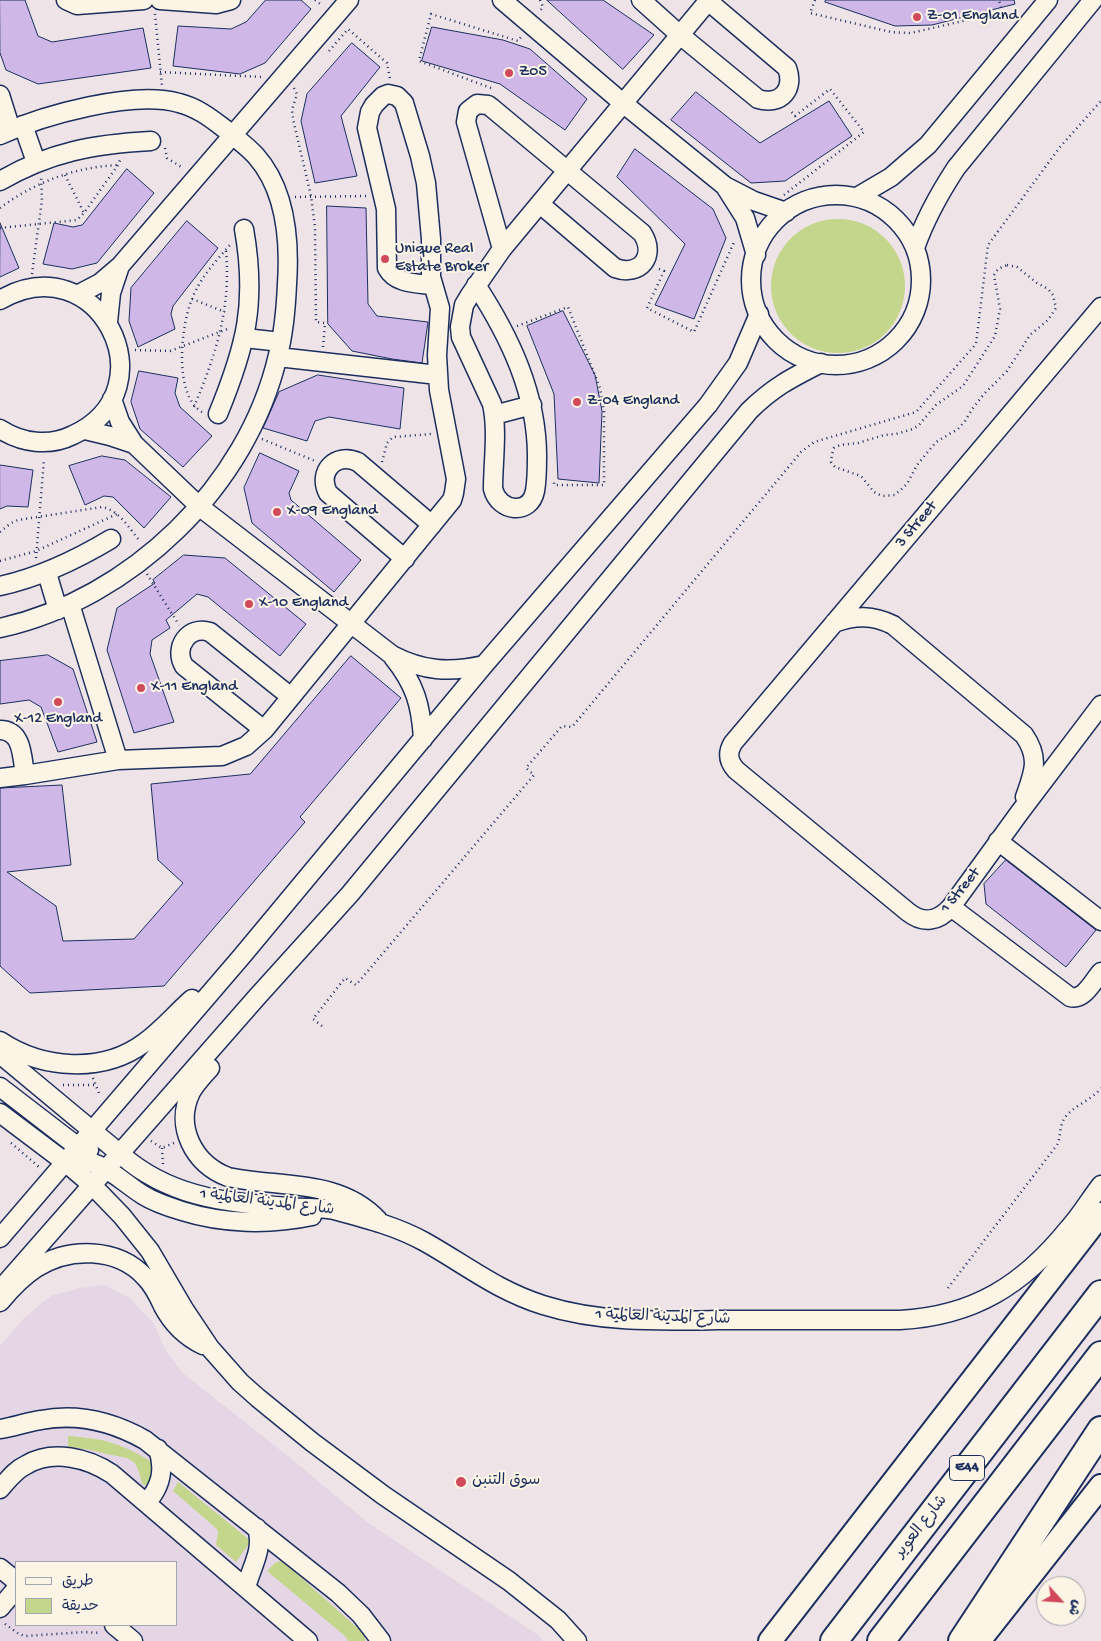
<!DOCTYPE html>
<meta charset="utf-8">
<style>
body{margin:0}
#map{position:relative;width:1101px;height:1641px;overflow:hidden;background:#eee3e6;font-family:"Gochi Hand","Playpen Sans Arabic",sans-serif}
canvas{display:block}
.legend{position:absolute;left:15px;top:1561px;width:162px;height:65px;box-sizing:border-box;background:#fcf5e5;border:1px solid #a2a6af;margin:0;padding:6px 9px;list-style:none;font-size:15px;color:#1b2f5e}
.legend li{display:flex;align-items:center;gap:10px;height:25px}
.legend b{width:25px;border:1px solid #a2a6af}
.north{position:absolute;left:1036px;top:1576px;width:50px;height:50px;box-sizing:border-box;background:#fcf5e5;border:1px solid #a2a6af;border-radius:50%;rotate:116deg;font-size:14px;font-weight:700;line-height:20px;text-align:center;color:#1b2f5e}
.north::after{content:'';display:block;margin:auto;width:18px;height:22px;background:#d1495b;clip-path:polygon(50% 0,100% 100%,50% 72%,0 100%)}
</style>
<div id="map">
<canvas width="1101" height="1641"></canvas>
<ul class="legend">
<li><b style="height:6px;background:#fcf5e5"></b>طريق</li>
<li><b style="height:14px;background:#c4d68b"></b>حديقة</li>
</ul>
<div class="north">ش</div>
</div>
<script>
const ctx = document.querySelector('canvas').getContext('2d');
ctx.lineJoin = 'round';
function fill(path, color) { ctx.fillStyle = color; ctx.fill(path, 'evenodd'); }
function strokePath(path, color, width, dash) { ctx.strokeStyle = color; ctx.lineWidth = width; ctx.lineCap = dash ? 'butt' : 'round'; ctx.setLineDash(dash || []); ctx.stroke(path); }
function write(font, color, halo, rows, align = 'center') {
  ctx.font = font + ' "Gochi Hand","Playpen Sans Arabic",sans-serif'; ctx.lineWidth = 4; ctx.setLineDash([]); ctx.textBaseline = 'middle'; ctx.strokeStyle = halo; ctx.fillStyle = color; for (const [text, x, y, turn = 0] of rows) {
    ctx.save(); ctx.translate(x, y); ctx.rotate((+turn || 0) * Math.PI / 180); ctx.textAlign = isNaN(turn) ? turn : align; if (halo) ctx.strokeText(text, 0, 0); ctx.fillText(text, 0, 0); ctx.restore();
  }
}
fill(new Path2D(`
 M105,1285L131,1299L154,1324L166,1351L184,1374L294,1461L367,1522L538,1635L543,1641H0V1346L24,1318L51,1296L80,1288ZM16,1562H176V1625H16Z`), '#e5d6e6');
fill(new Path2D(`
 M771 286a67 67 0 1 1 134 0a67 67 0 1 1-134 0Z
 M68,1436C107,1439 120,1443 154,1463L149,1486L142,1484C136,1453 129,1460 103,1453C92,1450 80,1448 68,1447Z
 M178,1482L251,1541L236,1562L216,1545L218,1532L217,1529L173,1491Z
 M281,1561L287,1565L362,1632L365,1637V1641H348L345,1636L267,1571L275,1563Z`), '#c4d68b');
const building = new Path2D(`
 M0,0H25L38,36L52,42L143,28L151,68L38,84L6,70L0,53Z
 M266,0H301L311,9L265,63L240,74L173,66L178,26L231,29L246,22Z
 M547,0H603L654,35L623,69Z
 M826,0H1014L1015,4L932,25L895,26L825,2Z
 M432,27L503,40L530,49L587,99L565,130L500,84L422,61Z
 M352,43L380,67L341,116L357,176L315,183L301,121L307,94Z
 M696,92L760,143L829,101L852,136L785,181L751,183L671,120Z
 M635,149L713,209L726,238L694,319L655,305L685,244L617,177Z
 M127,169L154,193L97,263L72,269L43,264L54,223L73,227L82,225Z
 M327,206L366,208L368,304L377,316L428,322L422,363L392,359L352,351L328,324Z
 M187,221L218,248L173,306L171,314L175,329L138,347L129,321L131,288Z
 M0,223L19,268L0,277Z
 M563,311L595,375L602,411L599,483L558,479L554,394L527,326Z
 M139,371L178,378L175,393L180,407L212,436L183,467L140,429L131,402Z
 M318,375L404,388L400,429L329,417L315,421L307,441L263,428L279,392Z
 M260,453L299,471L289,493L291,500L361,560L334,592L252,523L244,488Z
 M102,456L125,460L171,497L144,528L113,497L104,496L85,505L69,466Z
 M0,465L33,470L28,507L7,506L0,509Z
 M184,555L225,558L306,624L280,656L208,597L197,594L166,620L170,628L152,640L150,654L174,722L134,733L107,650L117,608L155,583L153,580Z
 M48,655L73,669L97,742L58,752L41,707L29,700L0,704V661Z
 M351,656L401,698L300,817L305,822L164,986L30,993L0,966V788L62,785L71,865L7,872L56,906L63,941L134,939L183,883L158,860L151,784L250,774Z
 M1006,860L1096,930L1066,967L986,904L984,884Z`);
fill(building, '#cfb8e7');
strokePath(building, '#1b2f5e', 1);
const minor = new Path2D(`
 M66,0L77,5L144,0
 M160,0L216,4L231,0
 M502,0L624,104L725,186L754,201L786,212
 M641,0L680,35L758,99C781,106 795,89 787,68L708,1
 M0,95L11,130
 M23,125L36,162
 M0,135C43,115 133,90 179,103C199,108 213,120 229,132C238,140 248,147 256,156C286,190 290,240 287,284C286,307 284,332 278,355C248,486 131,599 0,628
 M0,181C50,152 94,144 151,141
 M726,188L745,218L756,255
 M751 280a85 85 0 1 1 170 0a85 85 0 1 1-170 0Z
 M857,197L891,177L928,145L1048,0
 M915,248C925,219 939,194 956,168L1093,0
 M502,249L466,122L468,111L477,104L488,105L492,108L642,233C657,256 640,277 615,268L540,204
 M476,285C510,337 537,394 537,456C537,467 537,480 535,491C530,516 499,512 493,489C493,461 498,431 492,404L461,337L460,327L464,305L470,295L502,249L709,0
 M77,295L100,283L120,266L349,0
 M0,300C97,243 173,389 73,435C49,447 22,443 0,429
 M1101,307L733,743C727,753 728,761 736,770L908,912C923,924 938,922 951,907L1020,812L1101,705
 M108,322L111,293L119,269
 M245,338L281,342
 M278,357L438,375
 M112,399L120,422L134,444L200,507L392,655C423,671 449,673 484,665
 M218,414C246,346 257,303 244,229
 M494,415L532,405
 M85,430L110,436L134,444
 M405,559L328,493C317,471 336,452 358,462L432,525
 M47,573L58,610
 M0,586C41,577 76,560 111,539
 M70,604L118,760
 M834,623C855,615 873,615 893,625L1024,735C1040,758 1034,772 1025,797
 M393,657C415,684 421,705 423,739
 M0,730C23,730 22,758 25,775
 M264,730L184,666C173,647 189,625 210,632L291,697
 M0,778L25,775L118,760L222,756L246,746L264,730L452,500L454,493L456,479L439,390L437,355L440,308L431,277V239L426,183L420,156L404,103L397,96L388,94L383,96L374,105L370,112L367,128L386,209L387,268C396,284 416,283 432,285
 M998,841L1101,921
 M951,907L1070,997C1084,1001 1093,981 1101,972
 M0,1041C42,1069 102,1074 144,1043C162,1030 176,1013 192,999
 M0,1054L130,1162C178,1199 232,1203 290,1207C306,1209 323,1207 338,1211C368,1219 398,1227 425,1242C466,1265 496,1290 543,1305C600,1323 659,1321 718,1320C779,1320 840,1320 900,1320C974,1316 1023,1285 1069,1228C1081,1215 1090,1199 1101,1185
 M210,1068C203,1076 196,1083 191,1092C174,1127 194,1164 228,1177C279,1188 339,1178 378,1220
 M0,1087L78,1147L89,1150
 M0,1113L65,1162L92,1185L122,1216L150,1251L184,1309L210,1348L240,1382L258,1398L312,1442L383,1495L509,1581L558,1620L577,1641
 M65,1162C96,1153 119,1180 143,1195C154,1202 169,1207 182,1211C223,1224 270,1225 312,1216
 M0,1238L242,956L484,665L708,405L738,363L759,314
 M0,1290L257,997L350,894L749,411C772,388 791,378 821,363
 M0,1302C10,1290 22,1277 36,1268C69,1247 117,1247 145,1277C153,1285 158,1295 163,1306C172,1323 186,1337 203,1345
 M0,1429C14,1427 27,1422 41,1420C78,1413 113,1422 145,1440L338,1593L361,1615L381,1641
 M0,1489C8,1480 15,1470 26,1465C53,1449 88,1458 112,1474L308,1641
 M146,1503C161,1487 165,1470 158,1449
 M0,1568L16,1581
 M246,1588C251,1567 264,1550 257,1528
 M0,1608L16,1589
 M114,1625L133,1641`);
const major = new Path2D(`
 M770,1641L1101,1214
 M979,1641L1101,1486`);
const highway = new Path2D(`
 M834,1641L1101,1294
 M881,1641L1101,1355
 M962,1641L1101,1430`);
strokePath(minor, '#1b2f5e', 21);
strokePath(major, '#1b2f5e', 26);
strokePath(highway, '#1b2f5e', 30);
strokePath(new Path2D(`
 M315,0L323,6
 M540,0L543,7L540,11
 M815,0L810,13L891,32L911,33L1002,12L999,0
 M155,14L162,86
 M329,51L348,29L387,63L390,79
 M160,72L263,77
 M294,88L297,94L292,110L293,119L311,196L315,227L316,322L325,323L323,348
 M491,88L419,61L431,14L518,41L521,37
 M165,148L167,158L183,168
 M65,175L84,213
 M784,195L864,132L830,89L795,116L789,109
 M295,197L367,196
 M0,208C35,182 75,167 118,165
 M0,228L77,220L84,213L118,165L121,158
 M1007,265L1017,267L1037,283L1048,289L1053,295L1056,308L1048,320L1030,335L1007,371L984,394L973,408L965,421L958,429L936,442L917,465L907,484L895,495L882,496L874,492L861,476L835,467L831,462L832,454L834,448L840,445L858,443L884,435L896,434L913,429L919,425L936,405L963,386L995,336L1000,309L994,275L998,269Z
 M659,269L664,271L647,308L694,332L735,240
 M32,274L42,200L41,177
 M192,299L225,312
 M517,326L568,307L600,388L604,412V485H554V480
 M135,350L170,351L230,328
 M194,407C216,354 231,309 226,251
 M202,412C173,395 181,325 192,299C200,278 215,262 230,245
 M262,439L315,461
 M382,462L387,443L393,437L431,434
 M0,532L11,523L18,520L102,507C119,510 129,528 139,540
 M36,558L44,459
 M0,561L36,551L117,514
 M147,574L179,625
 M322,1026L313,1019L345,978L356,985L534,775L526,768L562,726L572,727L801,452L814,442L916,412L976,344L988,245L1060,147L1101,101
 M93,1078L100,1096
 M63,1085H96
 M151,1141L162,1148L174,1143
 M11,1143L39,1167
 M162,1148L163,1164
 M948,1288L1057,1145C1061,1137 1059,1127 1064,1119C1072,1106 1091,1101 1101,1088
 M5,1624L19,1634L25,1636L85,1632L100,1633`), '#1b2f5e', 2.5, [1, 4]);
strokePath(minor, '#fcf5e5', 18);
strokePath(major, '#fcf5e5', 22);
strokePath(highway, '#fcf5e5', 26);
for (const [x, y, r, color] of [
 [917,17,5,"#d1495b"],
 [509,73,5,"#d1495b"],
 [385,259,5,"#d1495b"],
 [577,402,5,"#d1495b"],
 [277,512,5,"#d1495b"],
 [249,604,5,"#d1495b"],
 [141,688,5,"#d1495b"],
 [58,702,5,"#d1495b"],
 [461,1482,6,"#d1495b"]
]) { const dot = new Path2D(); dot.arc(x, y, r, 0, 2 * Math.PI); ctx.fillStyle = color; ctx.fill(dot); strokePath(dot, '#fcf5e5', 2); }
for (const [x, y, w] of [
 [967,1468,35]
]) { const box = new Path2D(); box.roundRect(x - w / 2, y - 12.5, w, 25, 4); ctx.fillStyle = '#fcf5e5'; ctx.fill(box); strokePath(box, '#1b2f5e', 1); }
write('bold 15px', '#1b2f5e', null, [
 ["E44",967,1468]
]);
write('16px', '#1b2f5e', '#fcf5e5', [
 ["Z-01 England",927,17],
 ["Z05",519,73],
 ["Unique Real",395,250],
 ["Estate Broker",395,268],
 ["Z-04 England",587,402],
 ["X-09 England",287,512],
 ["X-10 England",259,604],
 ["X-11 England",151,688],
 ["X-12 England",58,720,"center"],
 ["سوق التنبن",472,1482]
], 'left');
write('16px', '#1b2f5e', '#fcf5e5', [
 ["3 Street",917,525,-50],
 ["1 Street",961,891,-51],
 ["شارع المدينة العالمية 1",267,1203,7],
 ["شارع المدينة العالمية 1",663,1318,2],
 ["شارع العوير",922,1527,-52]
]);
</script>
